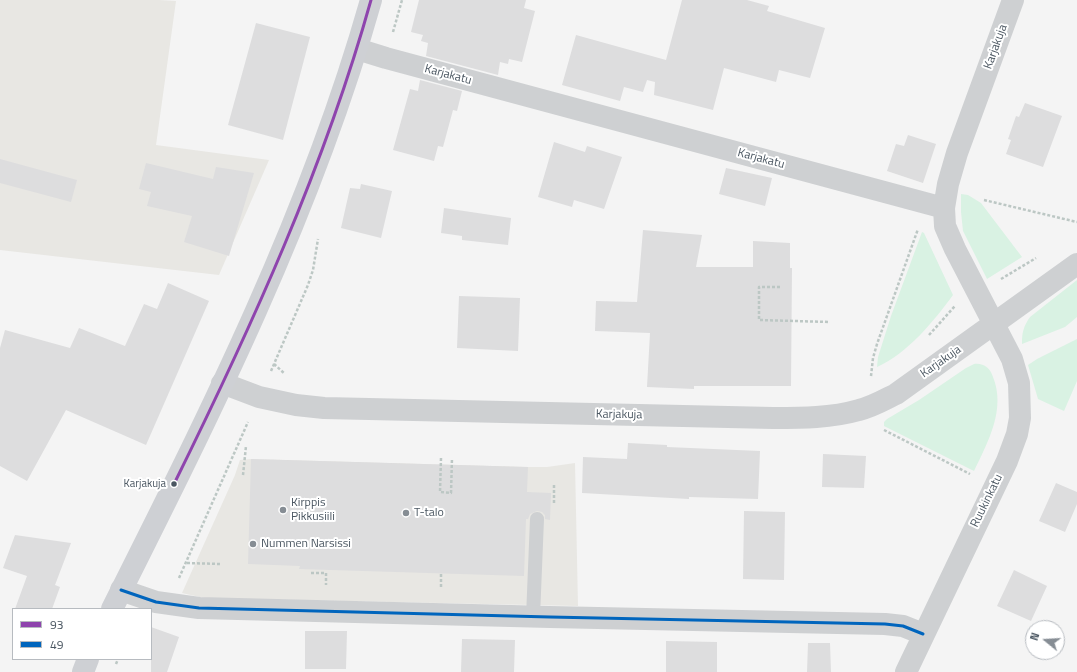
<!DOCTYPE html>
<style>
body{margin:0}
#map{position:relative;width:1077px;height:672px;overflow:hidden;background:#f4f4f4;font-family:"Titillium Web",sans-serif}
canvas{display:block}
.legend{position:absolute;left:12px;top:608px;width:140px;height:52px;box-sizing:border-box;background:#fff;border:1px solid #b7bbc0;margin:0;padding:5px 7px;list-style:none;font-size:12px;color:#4a5661}
.legend li{display:flex;align-items:center;gap:8px;height:20px}
.legend b{width:20px;border:1px solid #b7bbc0}
.north{position:absolute;left:1025px;top:620px;width:40px;height:40px;box-sizing:border-box;background:#fff;border:1px solid #b7bbc0;border-radius:50%;rotate:288deg;font-size:11px;font-weight:700;line-height:16px;text-align:center;color:#4a5661}
.north::after{content:'';display:block;margin:auto;width:14px;height:18px;background:#868d94;clip-path:polygon(50% 0,100% 100%,50% 72%,0 100%)}
</style>
<div id="map">
<canvas width="1077" height="672"></canvas>
<ul class="legend">
<li><b style="height:5px;background:#8e44ad"></b>93</li>
<li><b style="height:5px;background:#0065bd"></b>49</li>
</ul>
<div class="north">N</div>
</div>
<script>
const ctx = document.querySelector('canvas').getContext('2d');
ctx.lineJoin = 'round';
function fill(path, color) { ctx.fillStyle = color; ctx.fill(path, 'evenodd'); }
function strokePath(path, color, width, dash) { ctx.strokeStyle = color; ctx.lineWidth = width; ctx.lineCap = dash ? 'butt' : 'round'; ctx.setLineDash(dash || []); ctx.stroke(path); }
function write(font, color, halo, rows, align = 'center') {
  ctx.font = font + ' "Titillium Web",sans-serif'; ctx.lineWidth = 4; ctx.setLineDash([]); ctx.textBaseline = 'middle'; ctx.strokeStyle = halo; ctx.fillStyle = color; for (const [text, x, y, turn = 0] of rows) {
    ctx.save(); ctx.translate(x, y); ctx.rotate((+turn || 0) * Math.PI / 180); ctx.textAlign = isNaN(turn) ? turn : align; if (halo) ctx.strokeText(text, 0, 0); ctx.fillText(text, 0, 0); ctx.restore();
  }
}
fill(new Path2D(`
 M0,0H159L176,1L156,145L269,160L219,275L0,250Z
 M251,459L528,467H547L575,463L578,606L204,598L182,593L235,475L240,460Z`), '#e8e7e3');
fill(new Path2D(`
 M961,194L968,195L981,203L1022,257L987,279L963,231L961,212Z
 M922,232L924,233L953,295C934,321 907,354 877,367L878,357L891,316Z
 M1077,280V317L1065,327L1022,344C1022,333 1023,327 1030,317Z
 M1077,339V381L1064,411L1038,399L1028,365L1037,359Z
 M974,364C984,363 990,368 993,377C1006,409 988,442 974,471L884,426V422L887,419L919,400L966,368Z`), '#d9f2e3');
fill(new Path2D(`
 M419,0H526L524,8L535,11L522,62L509,59L508,64L500,62L498,75L426,56L428,43L421,41L423,35L411,32Z
 M682,0H747L769,6L767,11L825,28L810,78L779,70L776,82L724,68L713,110L654,95L655,82L647,80L643,92L624,87L620,101L562,85L576,35L666,60Z
 M256,23L310,37L283,140L228,125Z
 M420,80L462,91L457,111L453,110L443,147L438,146L434,161L393,150L410,89L418,91Z
 M1025,103L1062,116L1043,167L1006,154L1011,140L1008,139L1016,116L1019,117Z
 M908,135L936,144L923,183L887,171L896,144L904,146Z
 M554,142L585,152L587,146L622,157L604,209L574,200L572,207L538,197Z
 M0,159L77,180L71,202L0,183Z
 M146,163L213,179L216,167L254,173L229,256L184,242L192,216L147,206L151,192L139,189Z
 M726,168L772,178L765,206L719,194Z
 M361,184L392,191L381,238L341,228L350,188L360,189Z
 M444,208L511,218L508,245L462,240V236L441,233Z
 M643,230L702,235L696,267H753V241L790,243V268H792L791,386H694V389L647,387L650,333L595,331L596,301L637,302Z
 M168,283L209,301L146,445L66,410L27,481L0,466V348L5,330L70,348L79,328L125,346L144,304L157,309Z
 M459,296L520,298L518,351L457,348Z
 M628,443L667,445V447L760,451L758,499L689,497V499L582,493L583,457L627,459Z
 M823,454L866,456L864,488L822,487Z
 M251,459L528,467L527,492L551,493L550,520L545,519V515L542,512L537,511L530,514L528,519H526L524,576L299,569L300,566L248,564Z
 M1056,483L1077,492V504L1065,532L1039,521Z
 M744,511L785,512L784,580L743,579Z
 M15,535L71,543L55,585L60,587L52,609H15L27,576L3,568Z
 M1014,570L1047,586L1031,621L997,606Z
 M151,627L179,637L167,672H151Z
 M305,631H347L346,669H305Z
 M462,639L515,640L514,672H461Z
 M666,641L717,642V672H666Z
 M808,643H830L831,672H807Z`), '#ddddde');
strokePath(new Path2D(`
 M393,32L402,0
 M984,200L1077,222
 M1001,279L1036,258
 M780,287H759V320L830,322
 M929,335L955,306
 M274,364L285,374
 M271,371L308,285L313,270L318,239
 M871,376L873,358L877,344L918,229
 M884,430L970,474
 M441,458L440,492L451,493L452,458
 M243,475L246,446
 M554,503V484
 M187,563L221,564
 M311,573H326V585
 M179,578L248,422
 M441,587V574
 M116,664L118,659`), '#bcc7c4', 2.5, [3, 2]);
strokePath(new Path2D(`
 M533,617L537,519`), '#ced0d2', 14);
strokePath(new Path2D(`
 M357,49L386,58L944,208
 M222,383L259,397L296,405L324,408L773,418C802,418 831,418 859,410C872,407 884,400 896,394L1077,264
 M121,590L156,602L199,608L550,617L885,624L903,626L923,634
 M906,672L1007,461L1017,434L1020,418L1019,383L1012,359L955,249L945,226L944,208L948,184L957,153L1013,0`), '#ced0d2', 22);
strokePath(new Path2D(`
 M112,609C211,412 311,213 371,0
 M83,672L88,659`), '#ced0d4', 22);
strokePath(new Path2D(`
 M174,484C251,328 324,168 371,0`), '#8e44ad', 3);
strokePath(new Path2D(`
 M121,590L156,602L199,608L550,617L885,624L903,626L923,634`), '#0065bd', 3);
for (const [x, y, r, color] of [
 [174,484,3.5,"#4a5661"],
 [283,510,4,"#868d94"],
 [406,513,4,"#868d94"],
 [253,544,4,"#868d94"]
]) { const dot = new Path2D(); dot.arc(x, y, r, 0, 2 * Math.PI); ctx.fillStyle = color; ctx.fill(dot); strokePath(dot, '#fff', 1.5); }
write('11px', '#4a5661', '#fff', [
 ["Karjakuja",166,484]
], 'right');
write('12px', '#4a5661', '#fff', [
 ["Karjakuja",996,47,-70],
 ["Karjakatu",448,75,15],
 ["Karjakatu",761,159,15],
 ["Karjakuja",941,362,-35],
 ["Karjakuja",619,415,1],
 ["Ruukinkatu",987,501,-64]
]);
write('12px', '#4a5661', '#fff', [
 ["Kirppis",291,503],
 ["Pikkusiili",291,517],
 ["T-talo",414,513],
 ["Nummen Narsissi",261,544]
], 'left');
</script>
